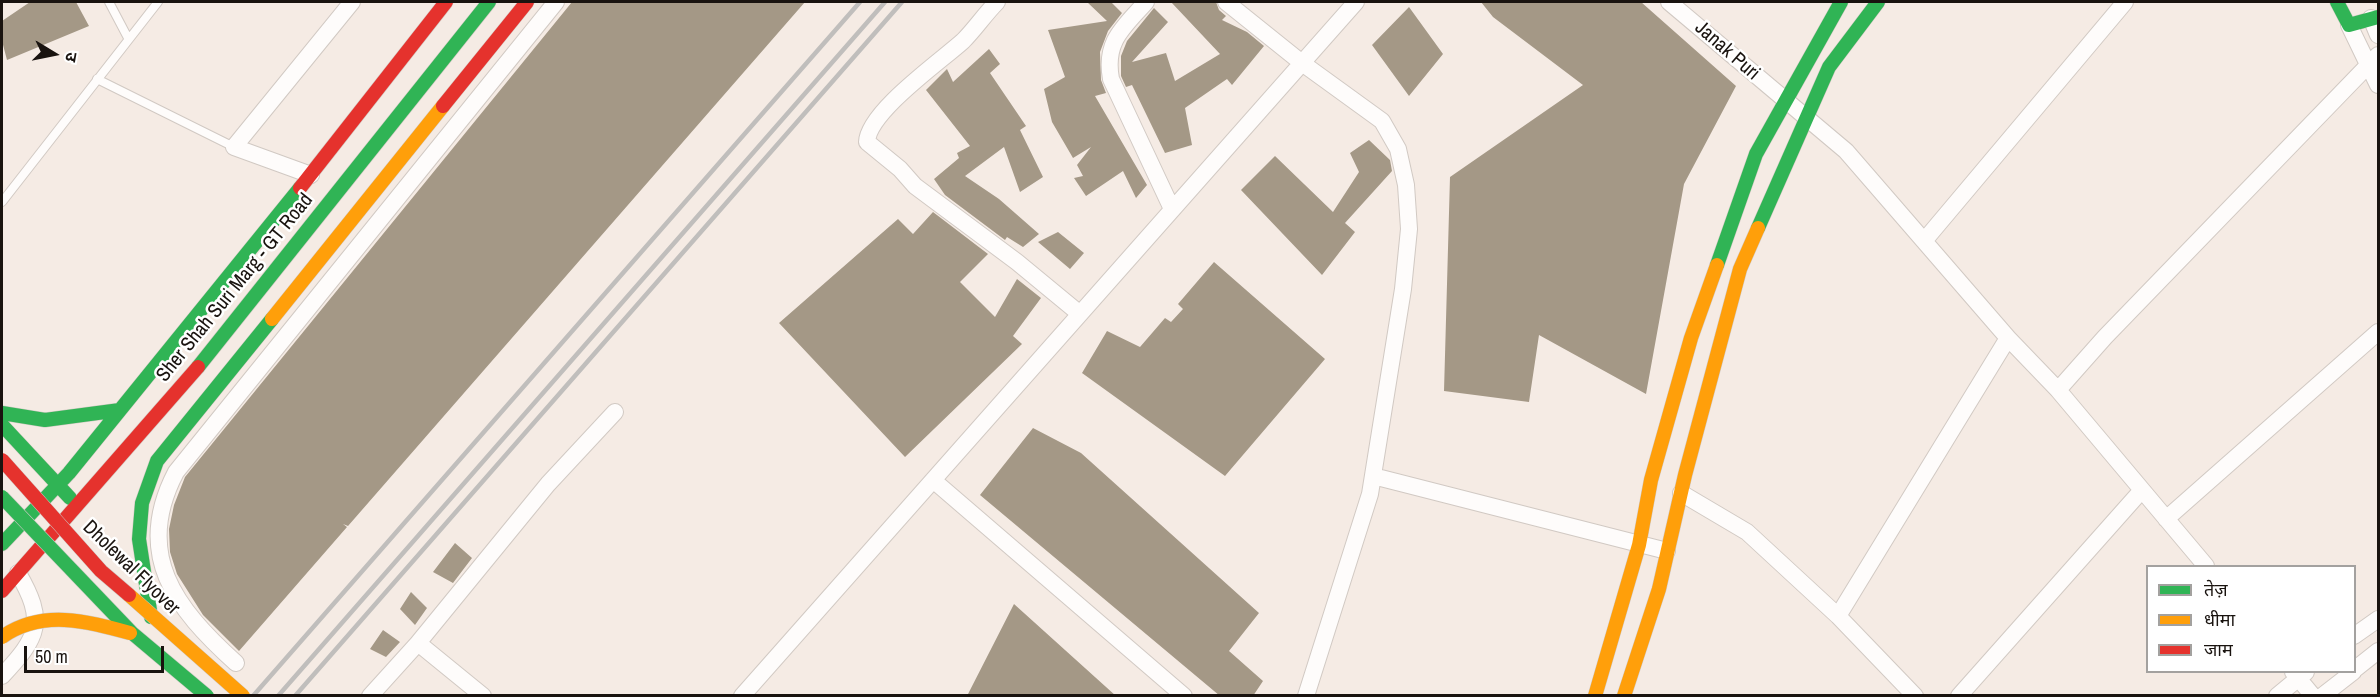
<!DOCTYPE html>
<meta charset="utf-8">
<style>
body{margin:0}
#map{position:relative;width:2380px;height:697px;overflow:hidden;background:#f5ebe4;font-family:"Archivo Narrow","Noto Sans Devanagari",sans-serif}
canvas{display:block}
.frame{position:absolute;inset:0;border:3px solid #19130f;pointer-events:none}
.legend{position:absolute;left:2146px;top:565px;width:210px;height:108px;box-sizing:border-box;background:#fff;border:2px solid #a3a19f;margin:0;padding:8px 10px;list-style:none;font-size:18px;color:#19130f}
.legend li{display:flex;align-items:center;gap:12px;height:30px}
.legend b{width:30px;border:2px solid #a3a19f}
.north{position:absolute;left:24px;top:24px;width:60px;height:60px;-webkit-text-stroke:4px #fff;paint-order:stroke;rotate:100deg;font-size:16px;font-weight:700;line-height:24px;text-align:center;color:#19130f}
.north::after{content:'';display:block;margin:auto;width:21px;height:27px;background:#19130f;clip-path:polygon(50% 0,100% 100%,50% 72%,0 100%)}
.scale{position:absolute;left:24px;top:646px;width:140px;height:27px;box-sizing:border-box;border:3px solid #19130f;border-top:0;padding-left:8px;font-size:18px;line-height:21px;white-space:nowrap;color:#19130f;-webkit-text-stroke:4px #fff;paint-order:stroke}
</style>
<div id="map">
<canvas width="2380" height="697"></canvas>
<div class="frame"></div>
<ul class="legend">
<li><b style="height:8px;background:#30b455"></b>तेज़</li>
<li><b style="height:8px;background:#ff9f0a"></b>धीमा</li>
<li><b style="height:8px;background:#e5322d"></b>जाम</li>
</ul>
<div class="north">उ</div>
<div class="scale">50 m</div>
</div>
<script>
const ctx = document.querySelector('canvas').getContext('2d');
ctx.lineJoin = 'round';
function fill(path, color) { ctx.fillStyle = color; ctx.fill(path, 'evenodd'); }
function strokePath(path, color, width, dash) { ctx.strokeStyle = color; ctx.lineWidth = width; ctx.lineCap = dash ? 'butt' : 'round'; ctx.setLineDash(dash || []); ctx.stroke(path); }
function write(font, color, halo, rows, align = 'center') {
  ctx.font = font + ' "Archivo Narrow",sans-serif'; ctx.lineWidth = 5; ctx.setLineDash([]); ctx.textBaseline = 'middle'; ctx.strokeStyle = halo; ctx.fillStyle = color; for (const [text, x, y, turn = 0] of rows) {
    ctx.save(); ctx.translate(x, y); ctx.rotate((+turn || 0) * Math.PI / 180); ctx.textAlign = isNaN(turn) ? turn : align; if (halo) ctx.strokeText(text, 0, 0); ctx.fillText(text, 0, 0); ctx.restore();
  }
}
fill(new Path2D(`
 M30,2H76L89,26L7,60L2,41V21Z
 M572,2H805L348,526L343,524L347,527L239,651L203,615L177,574L170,552L169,529L174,505L185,477Z
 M1087,2H1111L1122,13L1108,31L1100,52L1101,80L1106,93L1095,96L1147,185L1136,198L1123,171L1086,196L1074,178L1083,176L1077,165L1091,147L1073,158L1052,122L1044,89L1065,77L1048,30L1107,21Z
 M1171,2H1216L1219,10L1226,16L1222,20L1247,32L1264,46L1232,85L1227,79L1185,108L1192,145L1165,153L1132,85L1126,87L1121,76V56L1127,41L1154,8L1168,22L1132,62L1166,53L1175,81L1220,54Z
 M1481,2H1641L1736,86L1684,184L1646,394L1539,335L1529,402L1444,391L1450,177L1583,85L1493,17Z
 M1409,7L1443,54L1409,96L1372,45Z
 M989,49L1000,64L990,73L1026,126L1020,130L1043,177L1020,192L1004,147L965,176L999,199L1039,234L1023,247L1007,237L1005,240L945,195L934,179L959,158L957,153L970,146L926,90L947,69L953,82Z
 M1369,140L1390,160L1392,171L1345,223L1355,232L1322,275L1241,190L1275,156L1333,212L1359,172L1350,153Z
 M933,212L988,254L960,282L995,317L1017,279L1041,298L1013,336L1022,344L905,457L779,323L898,219L913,234Z
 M1058,232L1084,253L1070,269L1038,242Z
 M1214,262L1325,359L1225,476L1082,373L1107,331L1140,347L1165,318L1171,322L1183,309L1178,304Z
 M1033,428L1081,453L1259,613L1229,651L1263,681L1253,696H1220L980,495Z
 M455,543L472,558L453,583L433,572Z
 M411,592L427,608L415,625L400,609Z
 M1014,604L1116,696H967Z
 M383,630L400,642L386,657L370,649Z`), '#a49886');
const lane = new Path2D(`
 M109,2L128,38
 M97,79L234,147
 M2,202L158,2`);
const street = new Path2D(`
 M997,2C985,14 975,29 963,41C941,61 868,112 867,142L900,169L915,186L1017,262L1080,314
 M1146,2C1124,27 1104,41 1111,79L1172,209
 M1226,2L1302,63L1382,121L1398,149L1406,185L1409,229L1403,289L1370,494L1306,696
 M1669,2L1846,151L2008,338L2058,390L2206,566
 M2371,18L2378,35
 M2349,25L2378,85
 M311,175L234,147L352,2
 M1924,241L2125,2
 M2058,390L2105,337L2378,55
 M1373,476L1667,551
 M933,480L1184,696
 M1681,493L1747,532L1838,616L1915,696
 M2166,519L2378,332
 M1838,616L2008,338
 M2354,636L2378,619
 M418,643L548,484L615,412
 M236,663C175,608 133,554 176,472L556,2
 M2354,670L2378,651
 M2293,672L2313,696
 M2,676C39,637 46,621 18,573
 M370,696L418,643L483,696
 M742,696L1356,2
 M1959,696L2142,490
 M2277,696L2306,672
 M2322,696L2353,672`);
const fast = new Path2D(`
 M2337,2L2349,25L2378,17
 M1758,228L1829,67L1878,2
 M1717,265L1756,154L1841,2
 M198,367L489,2
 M2,413L45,420L120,410
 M2,425L70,498
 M2,544L69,473L300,188
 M151,617L139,539L142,503L157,461L272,319`);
const slow = new Path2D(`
 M272,319L443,106
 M1595,696L1639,545L1651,480L1691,338L1717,265
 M1624,696L1659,589L1685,475L1740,269L1758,228`);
const jam = new Path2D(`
 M443,106L527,2
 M300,188L446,2
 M2,591L198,367`);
strokePath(lane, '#d1c9c3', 10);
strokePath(street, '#d1c9c3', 18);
strokePath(fast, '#d1c9c3', 15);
strokePath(slow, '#d1c9c3', 15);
strokePath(jam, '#d1c9c3', 15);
strokePath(lane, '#fefcfb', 8);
strokePath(street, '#fefcfb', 16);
strokePath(fast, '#30b455', 14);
strokePath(slow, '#ff9f0a', 14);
strokePath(jam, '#e5322d', 14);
strokePath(new Path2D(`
 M253,696L860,2
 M278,696L885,2
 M295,696L902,2`), '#c0bebc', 4.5);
const fastBridge = new Path2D(`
 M2,497L132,633L207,696`);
const slowBridge = new Path2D(`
 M129,595L243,696
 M2,637C42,609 86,621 130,633`);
const jamBridge = new Path2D(`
 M2,460L101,571L129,595`);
strokePath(fastBridge, '#cdc9c5', 15, []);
strokePath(slowBridge, '#cdc9c5', 15, []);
strokePath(jamBridge, '#cdc9c5', 15, []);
strokePath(fastBridge, '#30b455', 14);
strokePath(slowBridge, '#ff9f0a', 14);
strokePath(jamBridge, '#e5322d', 14);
write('20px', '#19130f', '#fff', [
 ["Janak Puri",1727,51,41],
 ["Sher Shah Suri Marg - GT Road",235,288,-51],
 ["Dholewal Flyover",131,568,44]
]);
</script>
